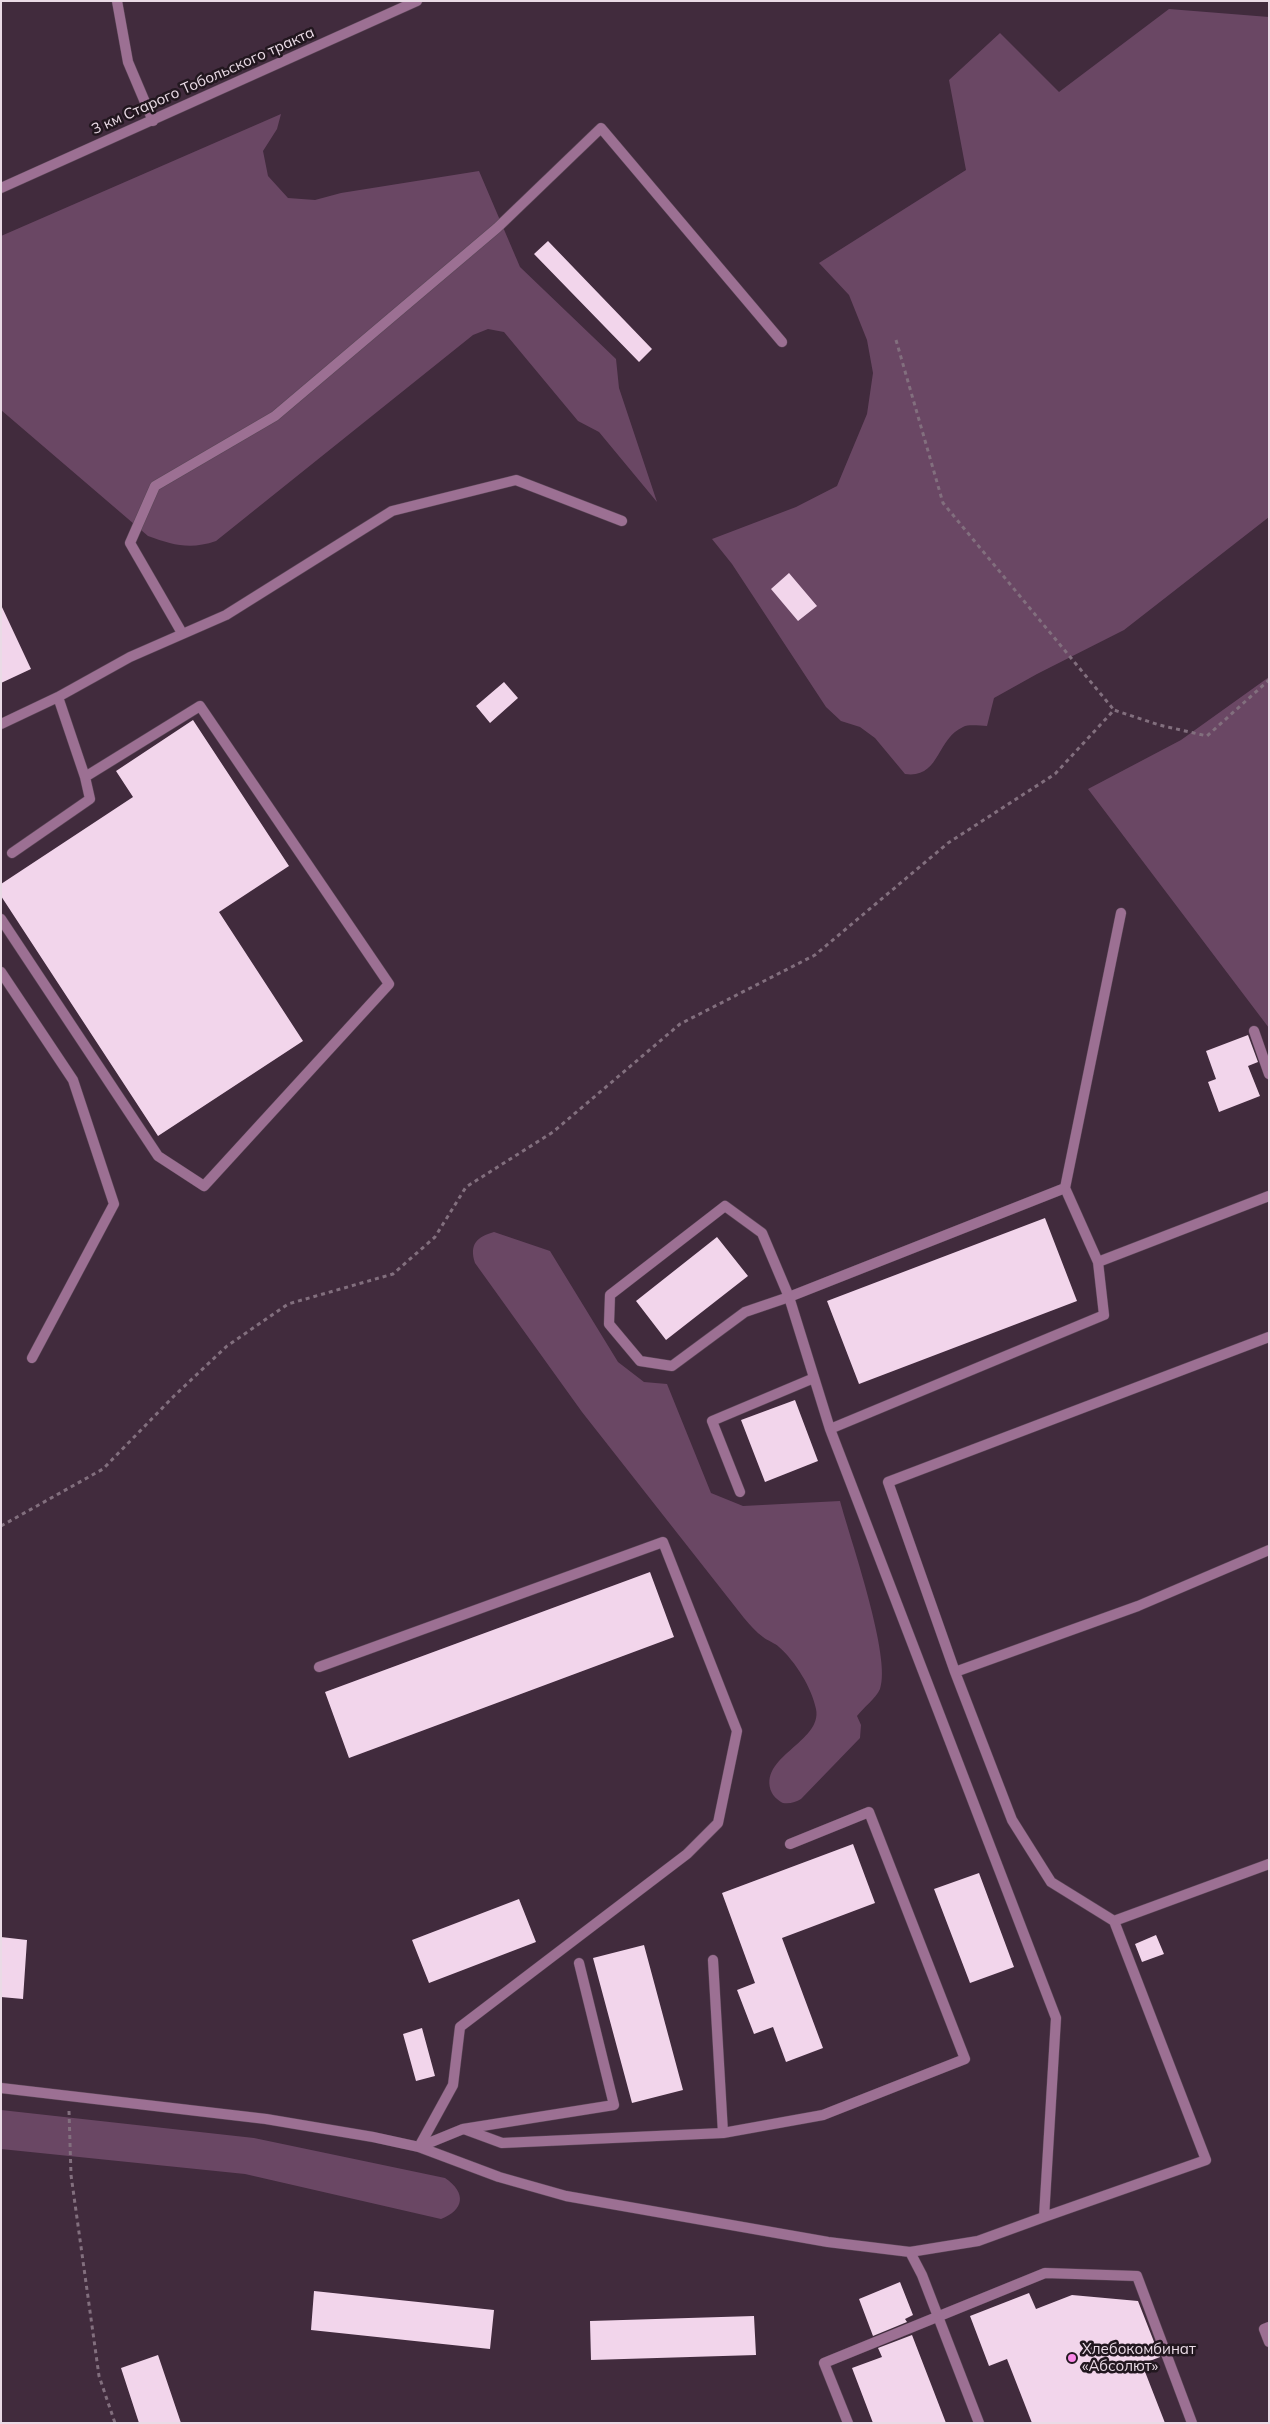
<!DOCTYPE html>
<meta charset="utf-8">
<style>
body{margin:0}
#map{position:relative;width:1270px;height:2424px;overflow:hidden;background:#412b3d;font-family:Mulish,sans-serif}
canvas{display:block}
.frame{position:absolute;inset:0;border:2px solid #eadbe6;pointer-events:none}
</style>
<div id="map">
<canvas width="1270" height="2424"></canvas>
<div class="frame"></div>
</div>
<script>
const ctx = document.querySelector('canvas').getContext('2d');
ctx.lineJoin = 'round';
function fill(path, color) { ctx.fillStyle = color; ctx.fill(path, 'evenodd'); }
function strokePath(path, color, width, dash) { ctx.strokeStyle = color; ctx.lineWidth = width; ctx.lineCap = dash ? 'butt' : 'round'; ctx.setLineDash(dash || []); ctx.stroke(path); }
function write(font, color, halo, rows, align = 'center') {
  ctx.font = font + ' Mulish,sans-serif'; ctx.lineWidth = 5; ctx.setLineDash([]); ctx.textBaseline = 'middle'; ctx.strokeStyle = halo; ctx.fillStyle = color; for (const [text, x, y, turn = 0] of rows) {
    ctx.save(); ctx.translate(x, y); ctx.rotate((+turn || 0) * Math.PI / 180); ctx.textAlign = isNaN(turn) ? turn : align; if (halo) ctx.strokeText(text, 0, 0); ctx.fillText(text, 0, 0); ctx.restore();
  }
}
fill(new Path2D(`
 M1169,9L1269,17V517L1124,630L1037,674L994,698L987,726C980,726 969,724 963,727C936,739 940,779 905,774L875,738L860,727L841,721L826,707L732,564L712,539L796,507L837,486L867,414L873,373L867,340L849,295L819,263L966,170L949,80L1000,33L1059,92Z
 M281,114L277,129L263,151L268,176L288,198L315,200L341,193L479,171L520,267L616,359L619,388L657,502L599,432L578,421L504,332L488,329L473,335L216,541C190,550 173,545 148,536L1,410V236Z
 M1269,677V1028L1088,789L1181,740Z
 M494,1232L550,1251L618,1362L644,1382L667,1384L711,1493L743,1506L840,1501C850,1538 892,1658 880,1689C876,1698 863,1708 857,1716L861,1725L860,1738L801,1799C796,1802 790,1804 783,1803C779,1801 774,1797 772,1793C756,1757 823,1742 816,1709C812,1688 795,1661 779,1647C775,1643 768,1641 763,1637C756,1632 750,1625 744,1618L582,1412L475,1263C469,1244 477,1237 494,1232Z
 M1,2110L254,2138L445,2178C467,2193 464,2210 441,2219L245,2174L1,2149Z`), '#6a4764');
fill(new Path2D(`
 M548,241L652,349L639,362L534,254Z
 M789,573L817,606L798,621L771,589Z
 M1,605L31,669L1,683Z
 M504,682L518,698L490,723L476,706Z
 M193,720L289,866L219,912L303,1041L158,1136L1,896V884L133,797L116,771Z
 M1248,1035L1258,1062L1248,1066L1260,1096L1219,1112L1208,1082L1216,1079L1206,1051Z
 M1045,1218L1077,1301L859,1384L827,1301Z
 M717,1237L748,1276L666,1340L636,1301Z
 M795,1400L818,1461L765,1482L741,1420Z
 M650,1572L674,1637L349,1758L325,1692Z
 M853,1844L875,1903L782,1938L823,2048L786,2062L773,2027L754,2034L737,1990L755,1983L722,1893Z
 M979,1873L1014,1967L970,1983L934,1889Z
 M519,1899L536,1942L429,1983L412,1940Z
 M1156,1935L1164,1954L1142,1962L1135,1944Z
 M1,1937L27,1940L23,1999L1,1997Z
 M644,1945L683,2090L632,2103L593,1958Z
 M422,2028L435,2076L416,2081L403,2034Z
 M900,2282L913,2315L905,2319L907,2322L873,2336L859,2299Z
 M314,2291L494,2310L490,2349L311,2330Z
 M1029,2293L1036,2309L1072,2295L1138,2301L1160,2357L1142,2364L1165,2423H1032L1007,2359L989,2366L970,2316Z
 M754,2316L756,2355L591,2360L590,2321Z
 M912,2335L946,2423H873L852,2368L882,2357L878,2348Z
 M158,2355L181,2423H139L121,2368Z`), '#f2d5eb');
const lane = new Path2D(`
 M117,1L128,62L153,121
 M182,633L130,543L155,486L275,416L497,228L601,128L782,342
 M58,697L130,657L226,615L392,511L516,480L622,521
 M1,724L58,697L85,777L90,799L12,853
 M1,919L158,1156L204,1186L389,984L200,706L85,777
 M1,972L73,1080L114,1204L32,1358
 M1254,1031L1269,1074
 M1065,1188L1121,913
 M1098,1262L1269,1196
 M740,1492L712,1421L814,1378
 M319,1667L663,1542L737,1731L718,1823L687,1854L460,2027L453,2085L419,2147L463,2129L614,2105L579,1963
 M955,1672L1138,1606L1269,1550
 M1114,1921L1051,1882L1012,1820L955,1672L888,1482L1269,1337
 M1,2088L266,2119L373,2137L419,2147L499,2177L566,2196L828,2242L910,2252L978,2241L1044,2217L1056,2018L830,1429L1104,1315L1098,1262L1065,1188L789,1297L745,1312L672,1366L640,1361L609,1324L610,1295L725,1206L762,1233L789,1297L830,1429
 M464,2129L502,2143L723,2133L713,1960
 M723,2133L823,2115L965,2059L869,1812L790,1844
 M1044,2217L1206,2160L1114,1921L1269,1864
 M910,2252L922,2275L979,2423
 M1269,2327L1264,2329L1269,2342
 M848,2423L824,2363L1045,2273L1137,2276L1192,2423`);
const street = new Path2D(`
 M1,188L417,1`);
strokePath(lane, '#5c4758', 11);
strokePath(street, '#5c4758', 11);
strokePath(new Path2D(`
 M896,340L943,503L1114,710
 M1,1526L103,1469L174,1396L227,1346L288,1304L393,1274L435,1237L466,1187L553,1132L680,1024L815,955L948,843L1055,774L1114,710L1159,725L1207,736L1269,680
 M69,2111L71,2175L99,2376L115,2423`), '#826f7e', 3, [4, 4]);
strokePath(lane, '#9c7093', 10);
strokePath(street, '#9c7093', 10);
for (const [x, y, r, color] of [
 [1072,2358,5,"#fa87e7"]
]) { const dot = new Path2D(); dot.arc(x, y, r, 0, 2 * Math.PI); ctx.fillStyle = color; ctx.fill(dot); strokePath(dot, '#22171f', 2); }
write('15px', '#eadbe6', '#22171f', [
 ["3 км Старого Тобольского тракта",203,81,-24]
]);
write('15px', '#eadbe6', '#22171f', [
 ["Хлебокомбинат",1082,2349],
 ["«Абсолют»",1082,2366]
], 'left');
</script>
